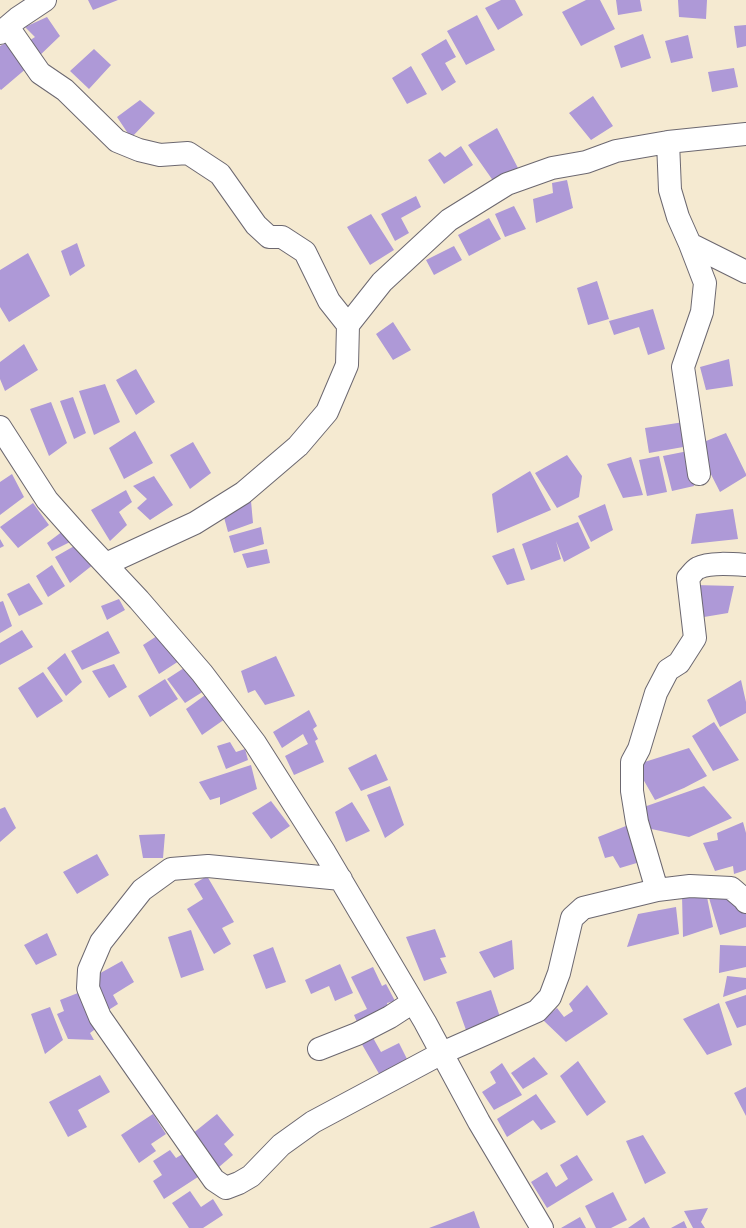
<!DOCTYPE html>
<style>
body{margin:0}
canvas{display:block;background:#f5ead1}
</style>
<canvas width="746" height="1228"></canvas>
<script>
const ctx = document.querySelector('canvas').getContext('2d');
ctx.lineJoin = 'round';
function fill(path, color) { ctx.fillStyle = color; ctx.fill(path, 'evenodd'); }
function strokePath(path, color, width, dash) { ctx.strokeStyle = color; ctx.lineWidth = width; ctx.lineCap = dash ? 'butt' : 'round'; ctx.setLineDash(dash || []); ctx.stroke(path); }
fill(new Path2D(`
 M88,0H118L93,10Z
 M501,0H515L523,15L498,30L485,8Z
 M586,0H600L615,29L581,46L562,12Z
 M616,0H640L642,11L618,15Z
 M678,0H707L706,19L679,17Z
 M477,15L495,50L466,65L447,31Z
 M47,17L60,36L36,59L27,42L35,37L25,27Z
 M746,25V46L737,48L734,26Z
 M643,34L651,58L621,68L614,46Z
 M688,35L693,58L671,63L665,41Z
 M446,39L456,57L445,63L456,82L442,91L421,54Z
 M11,40L28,67L1,90L0,89V46Z
 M94,49L111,65L89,89L70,71Z
 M411,66L427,94L407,104L392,78Z
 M734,68L738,87L712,92L708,72Z
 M593,96L613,126L591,140L569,113Z
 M140,100L155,113L131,138L117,117Z
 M497,128L518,168L494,182L468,145Z
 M461,146L473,165L444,184L428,160L440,152L445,157Z
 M567,180L573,208L536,223L533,199L553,193L552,183Z
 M416,196L421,207L401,218L409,233L395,241L381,214Z
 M514,206L526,229L505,237L495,214Z
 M371,214L394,250L370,265L347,227Z
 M489,218L501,239L469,256L458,235Z
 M77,243L85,266L70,276L61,251Z
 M454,246L462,260L434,275L426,260Z
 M28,253L50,296L9,322L0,307V270Z
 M597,281L609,319L588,325L577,288Z
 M653,309L665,349L648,355L639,327L614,335L609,321Z
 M393,322L411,350L393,360L376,334Z
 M24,344L38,370L5,391L0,379V362Z
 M729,359L733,386L706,390L700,367Z
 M136,369L155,402L136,415L116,380Z
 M105,384L120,422L94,435L79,391Z
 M73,397L86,433L74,439L60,401Z
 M51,402L67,443L49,456L30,409Z
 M684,422L689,446L649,453L645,428Z
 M135,431L153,463L124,479L109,448Z
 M726,433L746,474V476L720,492L696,445Z
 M193,442L211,473L190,489L170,455Z
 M688,451L694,486L672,491L663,456Z
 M567,455L582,476L579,497L557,508L535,473Z
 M659,456L667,492L647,496L639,460Z
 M631,457L643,495L623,498L607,464Z
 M530,471L551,510L497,533L492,494Z
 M12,474L24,497L0,515V482Z
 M154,476L173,505L150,520L137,508L147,499L133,486Z
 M126,490L132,502L119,512L127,525L110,541L91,510Z
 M251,501L253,523L228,532L222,510Z
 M33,503L49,525L18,548L0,527Z
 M605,504L613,530L591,542L578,516Z
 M733,509L738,539L691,544L696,514Z
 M578,522L590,548L564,562L556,541L561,559L531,570L522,544Z
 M261,527L264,544L234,553L229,536Z
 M63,531L72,541L52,551L47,543Z
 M0,539L4,546L0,548Z
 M76,545L94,564L70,583L55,557Z
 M514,548L525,580L507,585L492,556Z
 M267,549L270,563L247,568L242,554Z
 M52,565L65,586L48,597L36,576Z
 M29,583L43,604L19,616L7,594Z
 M695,585L734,586L728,613L698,618Z
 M119,599L125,610L107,620L101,606Z
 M3,601L12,626L0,633V602Z
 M22,630L33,647L0,665V643Z
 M108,631L120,653L82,670L71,651Z
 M160,634L179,661L159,674L143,645Z
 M65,653L82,682L66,696L47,668Z
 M276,656L295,696L265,705L255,690L248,693L241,671Z
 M114,664L127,687L109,698L92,671Z
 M187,666L204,691L185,703L167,679Z
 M43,672L63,701L37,718L18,688Z
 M165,679L178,699L150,717L138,696Z
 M741,680L746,702V713L720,727L707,700Z
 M208,693L225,719L202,735L186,709Z
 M309,710L317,726L313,729L318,739L315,741L324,762L294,775L285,756L308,744L303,734L282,748L273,732Z
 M714,722L739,760L713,771L692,736Z
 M230,742L236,752L245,749L248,760L226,769L217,746Z
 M689,748L707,776L684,788L655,800L635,765Z
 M376,754L388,780L361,791L348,768Z
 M251,765L257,789L220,805V797L210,800L199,782Z
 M390,786L404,825L385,838L367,795Z
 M704,786L732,818L689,837L642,827L638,809Z
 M271,801L290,826L271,839L252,813Z
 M352,802L370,831L346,842L335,812Z
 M5,807L16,828L0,842V809Z
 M743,822L746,833V870L734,874L733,866L715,871L703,843L718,840L717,833Z
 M631,824L640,862L620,868L613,856L605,858L598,837Z
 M165,834L163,858H143L139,835Z
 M97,854L109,875L77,894L63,872Z
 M207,876L234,922L222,928L231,944L214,954L187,909L203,899L194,884Z
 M706,892L713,927L683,937L682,895Z
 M716,892L741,903L746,913V927L720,935L709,898Z
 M676,907L679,934L627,947L638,914Z
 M435,929L446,957L440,958L447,973L424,981L406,937Z
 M191,930L204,970L181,978L168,937Z
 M47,933L57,955L36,965L24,945Z
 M512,940L514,969L494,978L479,952Z
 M720,945L746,946V967L719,973Z
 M273,947L286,982L266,989L253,955Z
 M122,961L134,982L113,995L118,1004L107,1011L88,980Z
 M340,964L353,993L335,1001L329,986L311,994L305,980Z
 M373,967L382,986L386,984L395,1001L387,1003L390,1017L360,1029L354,1015L367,1009L351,977Z
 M727,976L746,978V989L723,997Z
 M587,985L608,1014L566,1042L543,1020L557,1008L564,1017L573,1011L569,1004Z
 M491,990L500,1017L466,1030L456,1002Z
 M83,991L98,1027L90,1033L94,1040L68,1039L57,1014L64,1011L60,1000Z
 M746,995V1025L737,1028L725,1002Z
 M719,1003L732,1045L707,1055L683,1019Z
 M50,1007L63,1040L45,1054L31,1014Z
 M372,1036L381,1052L399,1043L412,1069L385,1084L360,1041Z
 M534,1057L548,1074L523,1089L511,1073Z
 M578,1061L606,1102L587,1116L560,1076Z
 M502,1063L522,1095L494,1110L482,1092L496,1083L490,1072Z
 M100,1075L110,1092L78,1110L87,1127L68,1137L49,1102Z
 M746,1087V1116L734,1093Z
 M536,1094L556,1122L541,1130L533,1120L507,1137L497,1119Z
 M153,1114L166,1134L151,1144L156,1151L139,1163L121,1135Z
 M217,1114L234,1135L224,1144L233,1155L219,1167L192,1134Z
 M643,1135L666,1173L645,1184L626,1141Z
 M170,1150L176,1158L186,1152L201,1175L164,1199L153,1181L162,1175L153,1161Z
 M577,1155L593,1180L547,1208L531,1182L547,1172L556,1187L568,1179L560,1165Z
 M190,1191L201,1207L213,1199L223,1215L203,1228H189L172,1203Z
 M613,1192L627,1220L611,1228H596L585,1206Z
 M708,1208L701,1222L705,1228H693L684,1211Z
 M474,1211L480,1228H429Z
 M580,1217L586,1228H561Z
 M644,1217L650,1228H628Z
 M684,1221L687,1228H671Z`), '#ae99d7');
const minor = new Path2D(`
 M8,27L40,73L65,90L117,141L139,150L160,155L188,153L220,174L256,225L269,237H282L305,252L329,301L348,325
 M0,33L18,18L45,0
 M668,142L670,190L678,217L690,244L705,283L702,312L683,367L699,474
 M690,244L746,272
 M0,427L47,500L79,536L139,600L202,673L255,743L325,853L425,1022L479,1122L542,1228
 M106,564L195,523L243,493L298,446L327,412L347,365L348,325L382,282L449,220L507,184L552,168L586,162L616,151L668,142L746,134
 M341,879L208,866L171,869L142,890L101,942L89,970L88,988L100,1017L214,1180L226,1188L239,1183L251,1176L281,1145L313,1122L442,1053L537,1011L550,997L559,973L572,918L583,908L657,890L690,886L731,888L744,899L746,902
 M657,890L637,822L632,791V762L639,749L656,693L668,670L679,663L695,638L688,578C691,575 694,570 698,568C709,562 733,564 746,565
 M319,1049L357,1034L390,1017L413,1002`);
strokePath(minor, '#6c6870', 24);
strokePath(minor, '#fff', 22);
</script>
